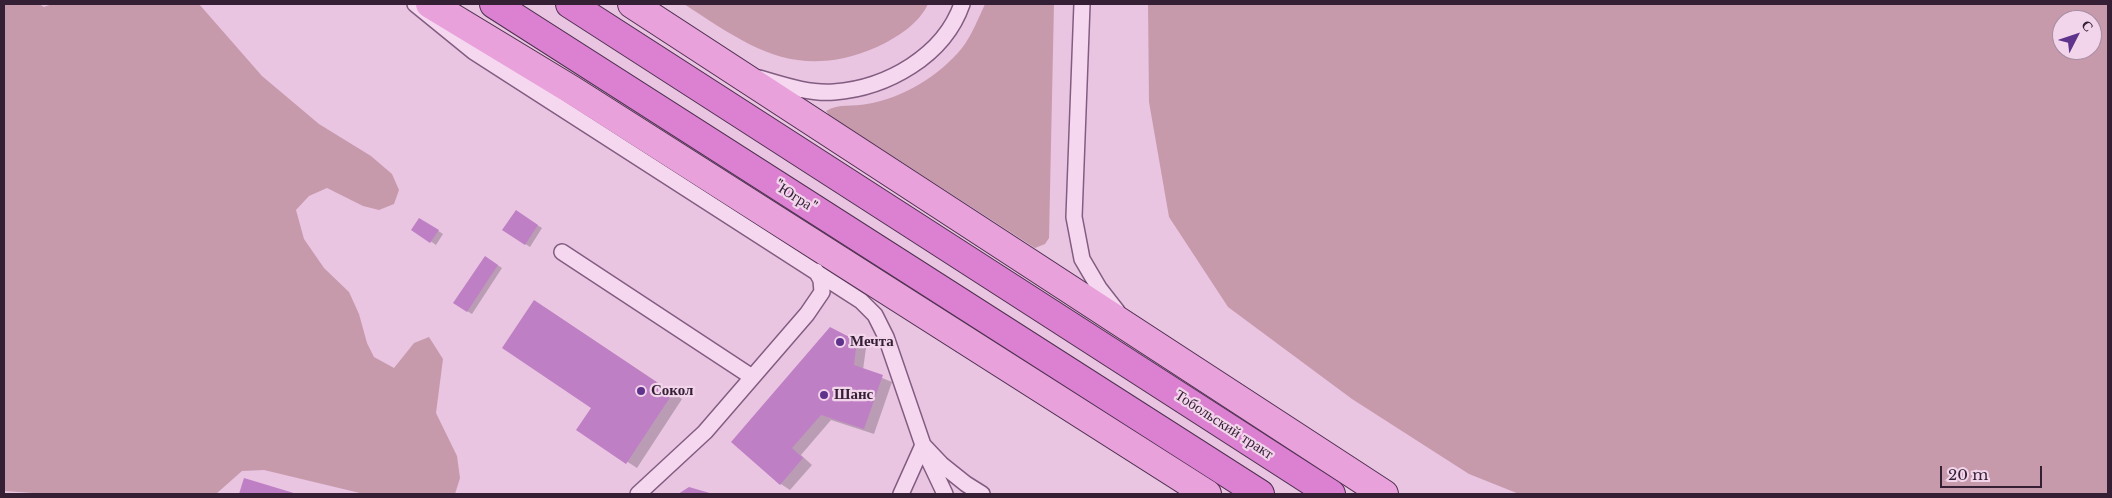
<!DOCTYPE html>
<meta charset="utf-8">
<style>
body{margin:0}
#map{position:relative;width:2112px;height:498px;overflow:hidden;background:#e9c5e2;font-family:"Libre Baskerville",serif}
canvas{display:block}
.frame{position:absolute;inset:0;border:5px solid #341f34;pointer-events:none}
.north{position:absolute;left:2052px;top:10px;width:50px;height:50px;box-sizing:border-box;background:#f2d4eb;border:1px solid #a68ca2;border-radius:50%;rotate:49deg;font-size:14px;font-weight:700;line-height:20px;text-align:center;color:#341f34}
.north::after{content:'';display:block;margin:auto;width:18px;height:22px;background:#5f338b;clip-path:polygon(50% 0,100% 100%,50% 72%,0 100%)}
.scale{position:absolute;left:1940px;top:466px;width:102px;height:22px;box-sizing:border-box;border:2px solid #341f34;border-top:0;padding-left:6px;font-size:15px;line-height:18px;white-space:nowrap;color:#341f34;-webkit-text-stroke:4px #f2d4eb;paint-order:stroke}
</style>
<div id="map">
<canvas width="2112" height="498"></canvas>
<div class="frame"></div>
<div class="north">С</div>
<div class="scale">20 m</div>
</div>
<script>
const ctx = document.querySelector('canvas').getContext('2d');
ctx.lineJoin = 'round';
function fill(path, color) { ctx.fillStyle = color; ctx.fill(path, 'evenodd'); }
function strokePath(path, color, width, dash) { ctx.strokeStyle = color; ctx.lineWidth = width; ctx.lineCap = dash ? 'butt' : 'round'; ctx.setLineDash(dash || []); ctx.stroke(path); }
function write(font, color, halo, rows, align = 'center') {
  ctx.font = font + ' "Libre Baskerville",serif'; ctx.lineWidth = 4.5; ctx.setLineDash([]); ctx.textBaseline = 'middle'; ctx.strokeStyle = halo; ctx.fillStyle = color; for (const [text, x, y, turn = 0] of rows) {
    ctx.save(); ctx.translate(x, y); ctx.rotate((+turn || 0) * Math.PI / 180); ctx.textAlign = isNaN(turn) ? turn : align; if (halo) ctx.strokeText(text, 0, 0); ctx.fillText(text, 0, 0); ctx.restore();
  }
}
fill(new Path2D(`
 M4,4H39L44,7L52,4H199L262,76L319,124L371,156L392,174L399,190L394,204L379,210L363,206L327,188L309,196L296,210L304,239L324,268L349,292L359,314L367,343L374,357L394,368L414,343L429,337L443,359L436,413L457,456L460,478L455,494H364L264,470L242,471L216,494H48L4,491Z
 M684,4H928C919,24 896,38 877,47C796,82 750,47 684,4Z
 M985,4H1054L1049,238L1045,244L1035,248L829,115L826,111C839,103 853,107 867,104C903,98 939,76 962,48C972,35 978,19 985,4Z
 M1148,4H2108V494H1519L1469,474L1352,399L1228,307L1169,217L1149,102ZM2062,20H2092V50H2062Z`), '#c69aab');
fill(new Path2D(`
 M516,212L542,228L530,247L504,230Z
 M425,222L443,234L436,245L413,229Z
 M490,260L502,268L472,314L467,311Z
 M544,307L682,399L637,468L578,430L593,408Z
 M831,329L866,348L863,370L892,382L874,434L831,420L801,455L812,465L790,490L781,484L732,442Z
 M244,480L295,494H240Z`), '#0003');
fill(new Path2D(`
 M516,210L538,225L525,245L502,230Z
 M419,218L439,230L430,243L411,230Z
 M485,256L498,265L467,312L453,303Z
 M534,300L673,393L626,464L576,430L591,408L502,348Z
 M830,327L857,341L854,365L883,375L864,429L821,415L792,448L803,458L780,485L731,442Z
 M244,478L297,494H239Z
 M689,487L713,494H678Z`), '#be7fc4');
const service = new Path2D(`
 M415,4L474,52L861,301L875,315L886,337L923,445L941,464L966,484L982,494
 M1082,4L1074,217L1082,259L1099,288L1117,311
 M759,78C783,85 809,94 834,92C887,88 944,56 962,4
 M562,252L752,377
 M927,456L945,494
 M638,494L705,432L807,314L822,292L821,280L816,271
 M901,494L923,445`);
const primary = new Path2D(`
 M430,4L572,90L1207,494
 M632,4L1384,494`);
const trunk = new Path2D(`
 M494,4C748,169 1006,329 1260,494
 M570,4L1331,494`);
strokePath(service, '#835d81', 18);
strokePath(primary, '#503151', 30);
strokePath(trunk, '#503151', 30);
strokePath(service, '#f5d8ef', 15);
strokePath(primary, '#e9a1db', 28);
strokePath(trunk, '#dc80d2', 28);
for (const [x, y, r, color] of [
 [840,342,5,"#5f338b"],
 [641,391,5,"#5f338b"],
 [824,395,5,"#5f338b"]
]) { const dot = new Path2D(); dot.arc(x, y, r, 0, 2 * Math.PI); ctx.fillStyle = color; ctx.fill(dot); strokePath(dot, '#f2d4eb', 2); }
write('15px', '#341f34', '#f2d4eb', [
 ["\"Югра\"",795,197,32],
 ["Тобольский тракт",1224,425,33]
]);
write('bold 15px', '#341f34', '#f2d4eb', [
 ["Мечта",850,342],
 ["Сокол",651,391],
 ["Шанс",834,395]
], 'left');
</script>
